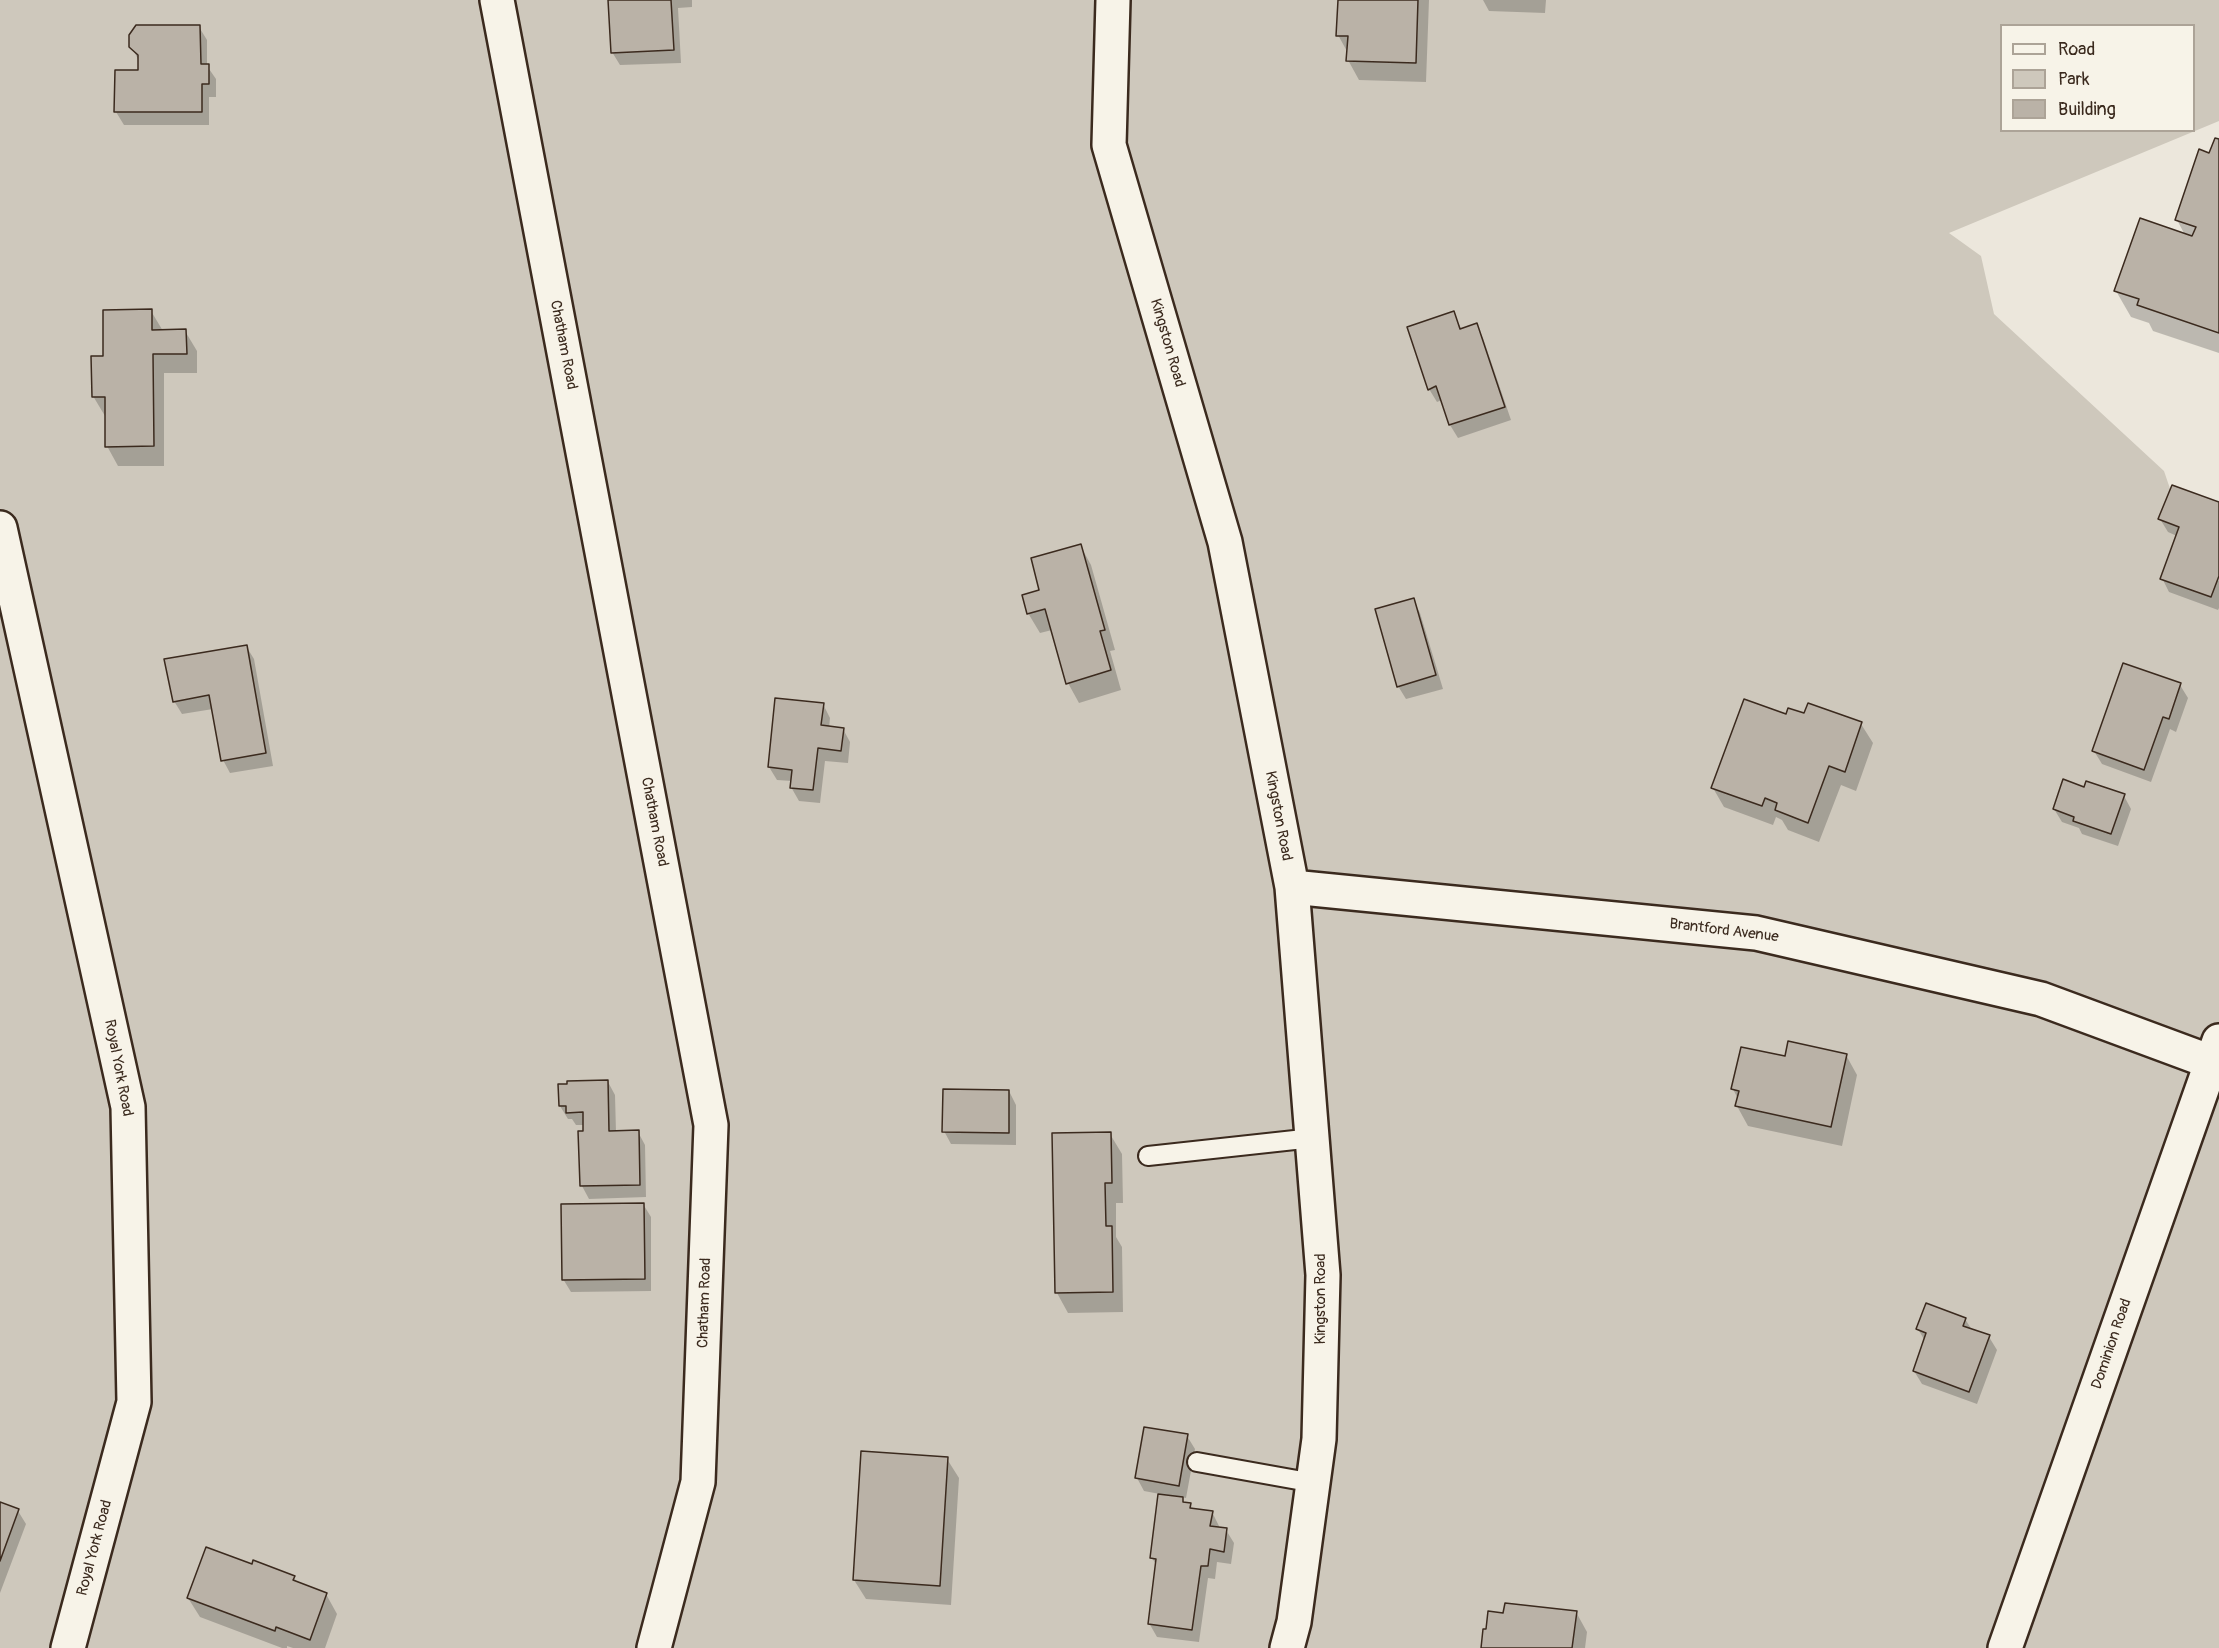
<!DOCTYPE html>
<style>
body{margin:0}
#map{position:relative;width:2219px;height:1648px;overflow:hidden;background:#ece7dc;font-family:Pangolin,sans-serif}
canvas{display:block}
.legend{position:absolute;left:2000px;top:24px;width:195px;height:108px;box-sizing:border-box;background:#f7f3e8;border:2px solid #aca397;margin:0;padding:8px 10px;list-style:none;font-size:18px;color:#3b2a1e}
.legend li{display:flex;align-items:center;gap:12px;height:30px}
.legend b{width:30px;border:2px solid #aca397}
</style>
<div id="map">
<canvas width="2219" height="1648"></canvas>
<ul class="legend">
<li><b style="height:8px;background:#f7f3e8"></b>Road</li>
<li><b style="height:16px;background:#cec8bc"></b>Park</li>
<li><b style="height:16px;background:#bab2a7"></b>Building</li>
</ul>
</div>
<script>
const ctx = document.querySelector('canvas').getContext('2d');
ctx.lineJoin = 'round';
function fill(path, color) { ctx.fillStyle = color; ctx.fill(path, 'evenodd'); }
function strokePath(path, color, width, dash) { ctx.strokeStyle = color; ctx.lineWidth = width; ctx.lineCap = dash ? 'butt' : 'round'; ctx.setLineDash(dash || []); ctx.stroke(path); }
function write(font, color, halo, rows, align = 'center') {
  ctx.font = font + ' Pangolin,sans-serif'; ctx.lineWidth = 5; ctx.setLineDash([]); ctx.textBaseline = 'middle'; ctx.strokeStyle = halo; ctx.fillStyle = color; for (const [text, x, y, turn = 0] of rows) {
    ctx.save(); ctx.translate(x, y); ctx.rotate((+turn || 0) * Math.PI / 180); ctx.textAlign = isNaN(turn) ? turn : align; if (halo) ctx.strokeText(text, 0, 0); ctx.fillText(text, 0, 0); ctx.restore();
  }
}
fill(new Path2D(`
 M0,0H2219V121L1949,233L1981,256L1994,314L2164,471L2198,571L2219,581V1648H0ZM2002,26H2194V130H2002Z`), '#cec8bc');
fill(new Path2D(`
 M610,0H692V7L678,8L681,63L620,65L612,52Z
 M1339,0H1429L1426,82L1359,80L1348,60V53L1338,35Z
 M1483,0H1546L1545,13L1489,11Z
 M199,27L207,40V66L216,79V97H209V125H124L116,112L139,71V61L131,46Z
 M2219,141V353L2153,331L2149,323L2131,317L2116,291L2185,235L2177,220Z
 M151,311L163,331H185L197,351V373H164V466H118L107,446V416H105L93,396L105,358Z
 M1453,313L1462,330L1476,325L1483,338L1511,420L1458,438L1450,425L1442,400L1437,402L1429,389Z
 M2219,504V608L2218,610L2169,592L2162,578L2177,536L2168,532L2160,519Z
 M1080,545L1091,565L1115,650L1110,651L1121,690L1079,703L1068,683L1052,630L1040,633L1028,613L1041,591Z
 M1413,600L1420,613L1443,689L1406,699L1398,686Z
 M246,646L254,659L273,766L230,773L223,760L213,709L182,714L174,701Z
 M2180,685L2188,698L2176,732L2170,729L2151,782L2102,764L2094,751Z
 M823,704L830,718L829,728L843,729L850,742L848,763L825,761L820,803L799,801L791,787L792,781L777,780L769,767Z
 M1805,715L1861,724L1873,743L1856,791L1841,785L1819,842L1788,830L1782,820L1776,817L1773,825L1724,807L1713,788Z
 M2085,788L2124,796L2131,809L2118,846L2082,834L2079,828L2062,822L2054,809Z
 M1846,1055L1857,1075L1842,1146L1748,1126L1737,1106L1738,1099L1733,1089L1786,1058Z
 M608,1082L615,1095L616,1132H638L645,1145L646,1197L589,1199L582,1186L585,1125H576L572,1119H568L560,1106Z
 M1009,1091L1016,1105V1145L951,1144L944,1131Z
 M1110,1134L1122,1154L1123,1203H1116V1237L1122,1247L1123,1312L1068,1313L1057,1293Z
 M643,1204L651,1217V1291L571,1292L563,1279Z
 M1965,1319L1972,1330L1989,1337L1997,1350L1977,1404L1922,1384L1914,1371L1925,1341L1918,1329Z
 M1187,1436L1195,1449L1186,1498L1181,1497L1185,1504H1190L1193,1510L1212,1512L1219,1526V1529L1226,1530L1234,1543L1231,1564L1217,1562L1215,1579L1208,1578L1199,1642L1157,1637L1149,1623L1157,1566L1152,1558L1160,1494L1144,1491L1137,1478Z
 M947,1459L959,1478L951,1605L866,1599L854,1580Z
 M0,1504L18,1511L26,1524L0,1593Z
 M252,1565L294,1577L297,1583L326,1594L337,1614L325,1648H293L287,1646V1648H282L200,1617L188,1598Z
 M1576,1612L1587,1632L1585,1648H1482L1488,1630L1504,1614Z`), '#0003');
const building = new Path2D(`
 M608,0H671L674,50L611,53Z
 M1338,0H1418L1416,63L1346,61L1348,36H1336Z
 M136,25H200L201,64H209V84H202V112H114L115,70H138V55L129,47V35Z
 M2215,138L2219,139V333L2137,305L2139,299L2114,291L2140,218L2192,236L2196,227L2175,220L2199,149L2209,153Z
 M152,309V330L186,329L187,354H153L154,446L105,447V397H92L91,356H103V310Z
 M1454,311L1460,329L1477,323L1505,407L1449,425L1436,386L1428,390L1407,327Z
 M2172,485L2219,502V576L2211,597L2160,579L2179,527L2158,519Z
 M1081,544L1105,630L1100,631L1111,670L1066,684L1045,609L1027,614L1022,595L1039,590L1031,558Z
 M1414,598L1436,675L1397,687L1375,609Z
 M247,645L266,753L221,761L209,695L173,702L164,659Z
 M2123,663L2181,683L2169,719L2163,717L2144,770L2092,751Z
 M775,698L824,703L821,725L844,728L841,751L818,748L813,790L790,788L792,770L768,767Z
 M1744,699L1786,714L1788,708L1804,713L1808,703L1862,722L1845,772L1829,766L1808,823L1775,810L1777,803L1765,798L1762,806L1711,788Z
 M2063,779L2084,787L2086,781L2125,794L2111,834L2073,821L2074,817L2053,809Z
 M1788,1041L1847,1054L1831,1127L1735,1106L1739,1091L1731,1089L1741,1047L1785,1056Z
 M608,1080L609,1131L639,1130L640,1185L580,1186L578,1131H583V1112L566,1113V1106H559L558,1084H567V1081Z
 M943,1089L1009,1090V1133L942,1132Z
 M1111,1132L1112,1183H1105L1106,1226H1112L1113,1292L1055,1293L1052,1133Z
 M644,1203L645,1279L562,1280L561,1204Z
 M1926,1303L1966,1318L1963,1326L1990,1335L1969,1392L1913,1371L1926,1333L1916,1329Z
 M1144,1427L1188,1434L1179,1486L1135,1478Z
 M861,1451L948,1457L940,1586L853,1580Z
 M1158,1494L1183,1497V1502L1191,1503L1190,1508L1213,1511L1210,1526L1227,1528L1224,1552L1210,1549L1208,1566H1201L1192,1630L1148,1624L1156,1559L1150,1558Z
 M0,1502L19,1509L0,1561Z
 M206,1547L252,1564L253,1560L295,1576L293,1580L327,1593L310,1640L276,1627L275,1631L187,1598Z
 M1505,1603L1577,1611L1572,1648H1481L1483,1629H1486L1488,1611L1503,1613Z`);
fill(building, '#bab2a7');
strokePath(building, '#3b2a1e', 1.5);
const lane = new Path2D(`
 M1148,1156L1313,1138
 M1197,1462L1314,1483`);
const street = new Path2D(`
 M497,0L711,1125L698,1482L654,1648
 M1113,0L1109,145L1225,542L1292,887L1323,1275L1319,1439L1294,1622L1287,1648
 M0,528L128,1107L134,1402L68,1648
 M1292,887L1756,933L2041,999L2211,1062`);
const secondary = new Path2D(`
 M2005,1648L2219,1041`);
strokePath(lane, '#3b2a1e', 22);
strokePath(street, '#3b2a1e', 38);
strokePath(secondary, '#3b2a1e', 38);
strokePath(lane, '#f7f3e8', 18);
strokePath(street, '#f7f3e8', 33);
strokePath(secondary, '#f7f3e8', 33);
write('15px', '#3b2a1e', '#f7f3e8', [
 ["Kingston Road",1167,343,74],
 ["Chatham Road",563,345,79],
 ["Kingston Road",1278,816,79],
 ["Chatham Road",654,822,79],
 ["Brantford Avenue",1724,931,7],
 ["Royal York Road",118,1068,79],
 ["Kingston Road",1321,1299,-90],
 ["Chatham Road",705,1303,-88],
 ["Dominion Road",2112,1344,-71],
 ["Royal York Road",95,1548,-75]
]);
</script>
